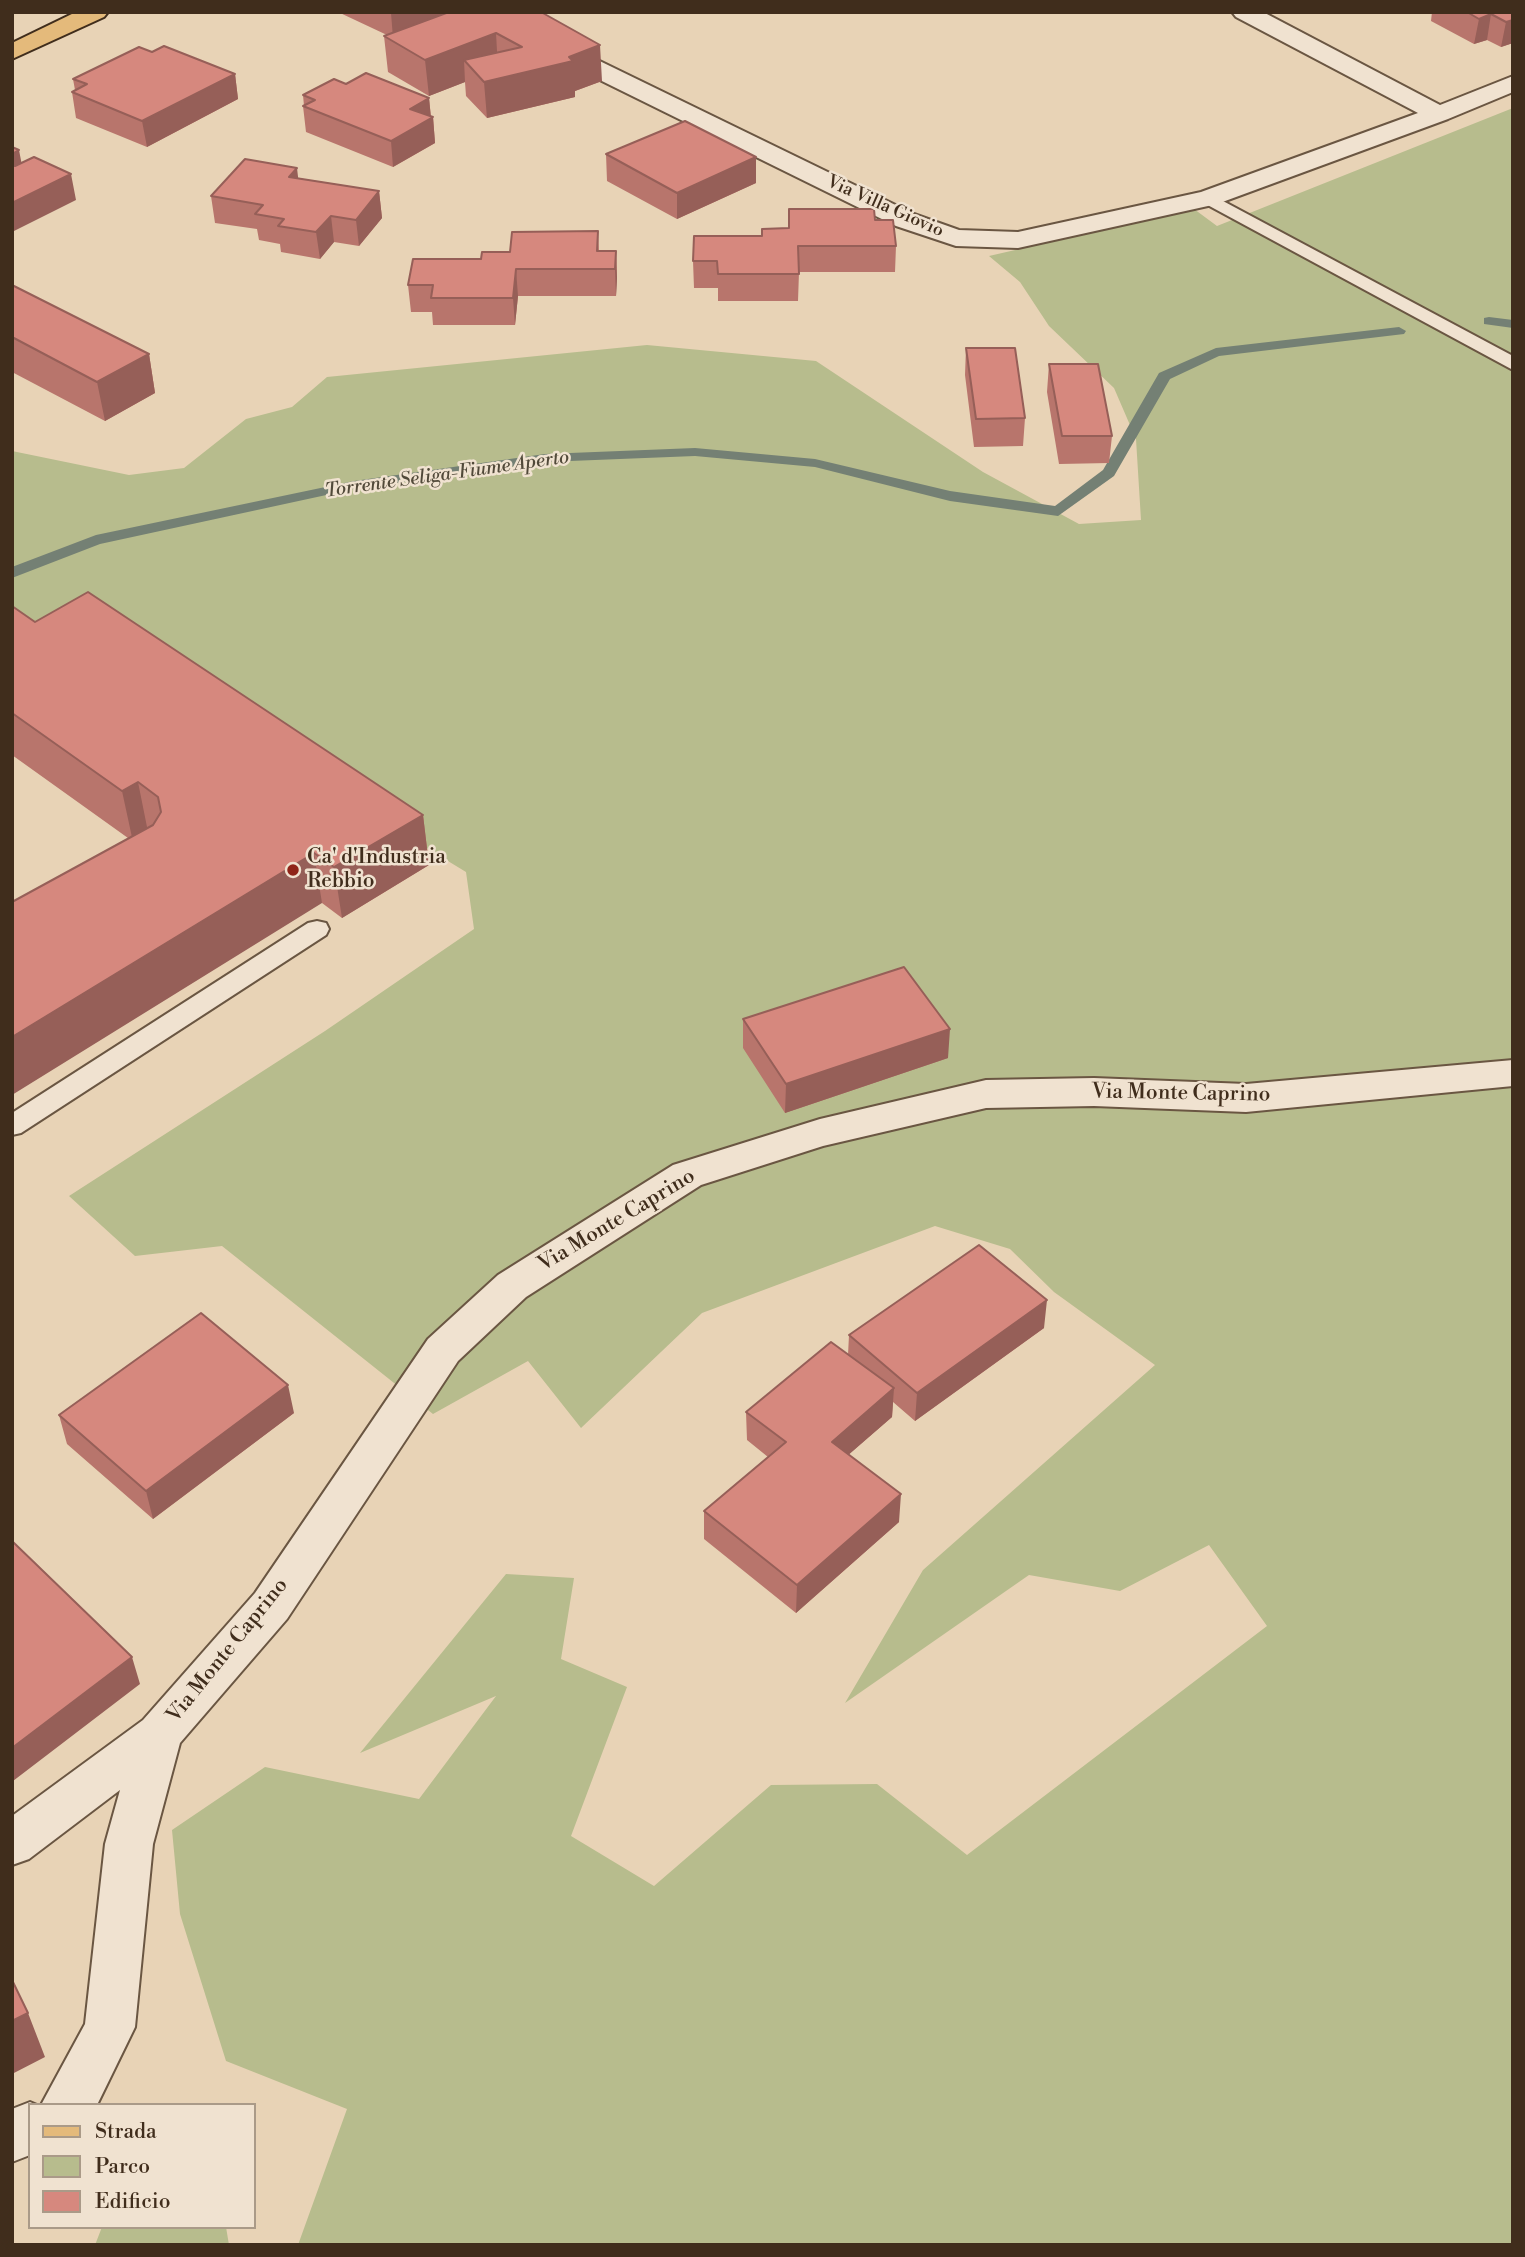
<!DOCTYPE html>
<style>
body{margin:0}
#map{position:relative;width:1525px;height:2257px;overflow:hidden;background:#e8d3b6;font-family:"Libre Bodoni",serif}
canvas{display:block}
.frame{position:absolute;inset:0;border:14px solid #402d1c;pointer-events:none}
.legend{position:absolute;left:28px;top:2103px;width:228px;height:126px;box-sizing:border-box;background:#f0e2d0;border:2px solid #aa9a88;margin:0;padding:9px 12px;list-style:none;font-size:21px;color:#402d1c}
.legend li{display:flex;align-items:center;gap:14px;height:35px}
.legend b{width:35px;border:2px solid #aa9a88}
</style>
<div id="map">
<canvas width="1525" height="2257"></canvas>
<div class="frame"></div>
<ul class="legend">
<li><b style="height:9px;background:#e4ba7b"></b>Strada</li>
<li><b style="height:19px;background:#b7bc8d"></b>Parco</li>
<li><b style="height:19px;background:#d6887e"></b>Edificio</li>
</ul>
</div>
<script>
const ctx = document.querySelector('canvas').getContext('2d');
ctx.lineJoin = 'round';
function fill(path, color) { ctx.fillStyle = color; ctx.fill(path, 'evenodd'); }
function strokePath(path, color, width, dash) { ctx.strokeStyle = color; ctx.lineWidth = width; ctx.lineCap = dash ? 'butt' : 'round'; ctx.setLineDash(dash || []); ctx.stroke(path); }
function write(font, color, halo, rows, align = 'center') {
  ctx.font = font + ' "Libre Bodoni",serif'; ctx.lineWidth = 5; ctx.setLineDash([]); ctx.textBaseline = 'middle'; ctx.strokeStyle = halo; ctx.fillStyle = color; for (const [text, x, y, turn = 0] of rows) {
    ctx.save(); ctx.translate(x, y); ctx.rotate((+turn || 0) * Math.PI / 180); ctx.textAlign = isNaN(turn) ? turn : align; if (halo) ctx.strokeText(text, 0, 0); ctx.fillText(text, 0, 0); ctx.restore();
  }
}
fill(new Path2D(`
 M1513,108V2245H298L347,2109L226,2061L180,1914L172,1830L265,1767L419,1799L496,1696L360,1753L506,1574L574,1578L561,1659L627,1687L571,1836L654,1886L771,1785L877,1784L967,1855L1267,1626L1209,1545L1120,1591L1029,1575L845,1703L923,1570L1155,1365L1054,1292L1010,1249L935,1226L702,1313L581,1428L528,1361L433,1414L222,1246L135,1256L69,1196L325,1031L474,929L466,872L78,636L12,631V451L129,475L184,468L246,419L292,407L327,377L647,345L816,361L983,472L1079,524L1141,520L1136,439L1114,388L1049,326L1020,282L989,256L1194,209L1217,226Z
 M102,2227H226L229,2245H95Z`), '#b7bc8d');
fill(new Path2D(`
 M1489,317L1513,320V328L1484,324V318Z
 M1399,327L1406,331L1404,334L1219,356L1170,379L1114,476L1058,516L950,501L815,467L695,456L545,462L354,489L100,544L12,578V567L96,535L354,481L545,454L695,448L815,459L950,491L1055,506L1103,470L1159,373L1216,348Z`), '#748074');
const service = new Path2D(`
 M1208,193L1513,356V370L1202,202L1199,198L1202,194Z
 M317,921L326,923L329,929L326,935L21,1133L12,1135V1113L308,923Z`);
const minor = new Path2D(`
 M468,12H499L914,214L959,230L1018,232L1201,192L1418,113L1236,17L1232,12H1263L1440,105L1513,76V92L1448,119L1217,204L1018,248L956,246L896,226L472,17Z
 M1513,1060V1086L1246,1112L1094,1106L986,1108L823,1146L701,1185L526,1297L458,1361L287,1619L180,1743L153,1844L135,2027L97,2105H41L85,2024L105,1844L120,1790L29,1859L12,1865V1816L143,1720L255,1593L428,1339L498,1275L673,1165L820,1119L986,1080L1094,1078L1246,1084Z
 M30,2102L37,2105H30V2155L12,2162V2109Z`);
const primary = new Path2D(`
 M76,12H108L104,17L12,59V43Z`);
strokePath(service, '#6a5642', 4);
strokePath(minor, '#6a5642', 4);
strokePath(primary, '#402d1c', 4);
fill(service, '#f0e2d0');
fill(minor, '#f0e2d0');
fill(primary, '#e4ba7b');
fill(new Path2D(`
 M338,12H541L602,81L575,91V97L487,118L466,96L465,82L429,96L388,72L384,36L387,35Z
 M1432,12H1513V43L1501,47L1487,40L1474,44L1431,21Z
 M152,52L235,74L238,99L147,147L76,118L72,92L75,90L73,79Z
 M346,84L429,98L431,117H433L435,143L393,167L306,132L303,106H304L303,95Z
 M606,154L756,157V183L677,219L607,181Z
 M298,178L379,191L382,218L359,246L334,242L320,259L281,252L280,244L259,240L257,229L215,223L211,196Z
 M875,220L896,246L895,272H799L798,301H718V288H694L693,261L762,236L789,228Z
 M598,231L599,251H616L617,278L616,296H518L515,325H433L432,312H411L408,285L481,259Z
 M12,285L149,354L155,393L105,421L12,372Z
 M966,348L1025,418L1023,446L974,447L965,375Z
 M1049,364L1112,436L1109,463L1059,464L1047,392Z
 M12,606L35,622L423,815L429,865L342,918L322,903L128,838L12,755Z
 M743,1019L948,1058L785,1113L743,1048Z
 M1044,1328L915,1421L893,1402L892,1417L848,1455L899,1522L796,1613L704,1539V1511L768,1457L747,1440L746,1412L848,1355L849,1335Z
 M294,1413L153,1519L67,1444L59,1415Z`), '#b8756c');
fill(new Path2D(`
 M451,12L393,38L391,13Z
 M1491,14L1487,40L1474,44L1479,19Z
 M1513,20V43L1501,47L1506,22Z
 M496,33L498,69L464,60L465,82L429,96L425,60Z
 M600,45L602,81L575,91V97L487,118L484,82L569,57Z
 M235,74L238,99L147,147L142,121Z
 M429,98L431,119L433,117L435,143L393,167L391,141L410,109Z
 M19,150L24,176L12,183V154Z
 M756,157V183L677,219V193Z
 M297,168L300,194L289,177Z
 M71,174L76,200L12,232V203Z
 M379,191L382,218L359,246L356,220Z
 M331,216L334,242L320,259L316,232Z
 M616,251L617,278L616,296L615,269Z
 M516,269L518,296L515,325L513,298Z
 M149,354L155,393L105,421L97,382Z
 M138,782L148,832L133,842L122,791Z
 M423,815L429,865L342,918L334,867Z
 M314,853L322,903L12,1095V1037Z
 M950,1029L948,1058L785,1113L786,1084Z
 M1047,1300L1044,1328L915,1421L917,1393Z
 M288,1385L294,1413L153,1519L146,1491Z
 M894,1388L892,1417L831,1470L832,1442Z
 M901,1494L899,1522L796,1613L797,1585Z
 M132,1657L140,1684L13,1781L12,1748Z
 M28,2013L45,2057L12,2074V2021Z`), '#965f58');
const building = new Path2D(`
 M449,12H541L600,45L569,57L573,61L484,82L464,60L522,47L496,33L425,60L384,36Z
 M1467,12H1513V20L1506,22L1491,14L1479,19Z
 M164,46L235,74L142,121L72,92L87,84L73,79L139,47L152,52Z
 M366,73L429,98L410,109L433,117L391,141L303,106L315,100L303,95L334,79L346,84Z
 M685,121L756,157L677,193L606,154Z
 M12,147L19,150L12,154Z
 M34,157L71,174L12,203V165L15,166Z
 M245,159L297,168L289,177L379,191L356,220L331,216L316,232L278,226L284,219L255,214L263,205L211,196Z
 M789,209H874L875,220H893L896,246H798L799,274H718L717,261H693L694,236H762V229L789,228Z
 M598,231L597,251H616L615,269H516L513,298H431L433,285H408L413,259H481L482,252H510L512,232Z
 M12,285L149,354L97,382L12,337Z
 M966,348H1015L1025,418L976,419Z
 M1049,364H1098L1112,436H1062Z
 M88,592L423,815L334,867L314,853L12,1037V902L153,825L161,812L158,797L138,782L122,791L12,713V606L35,622Z
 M904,967L950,1029L786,1084L743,1019Z
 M979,1245L1047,1300L917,1393L849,1335Z
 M201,1313L288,1385L146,1491L59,1415Z
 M831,1342L894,1388L832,1442L901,1494L797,1585L704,1511L786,1442L746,1412Z
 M12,1541L132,1657L12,1748Z
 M12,1980L28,2013L12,2021Z`);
fill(building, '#d6887e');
strokePath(building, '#965f58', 2);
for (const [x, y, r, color] of [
 [293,870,7,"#8f2418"]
]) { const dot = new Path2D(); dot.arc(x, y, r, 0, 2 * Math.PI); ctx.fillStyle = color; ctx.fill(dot); strokePath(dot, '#f0e2d0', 2.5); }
write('18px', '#402d1c', '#f0e2d0', [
 ["Via Villa Giovio",885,207,24]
]);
write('italic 19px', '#514939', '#f0e2d0', [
 ["Torrente Seliga-Fiume Aperto",447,475,-8]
]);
write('21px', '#402d1c', '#f0e2d0', [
 ["Ca' d'Industria",307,858],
 ["Rebbio",307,882]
], 'left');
write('21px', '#402d1c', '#f0e2d0', [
 ["Via Monte Caprino",1181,1094,1],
 ["Via Monte Caprino",617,1221,-31],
 ["Via Monte Caprino",228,1651,-51]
]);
</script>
